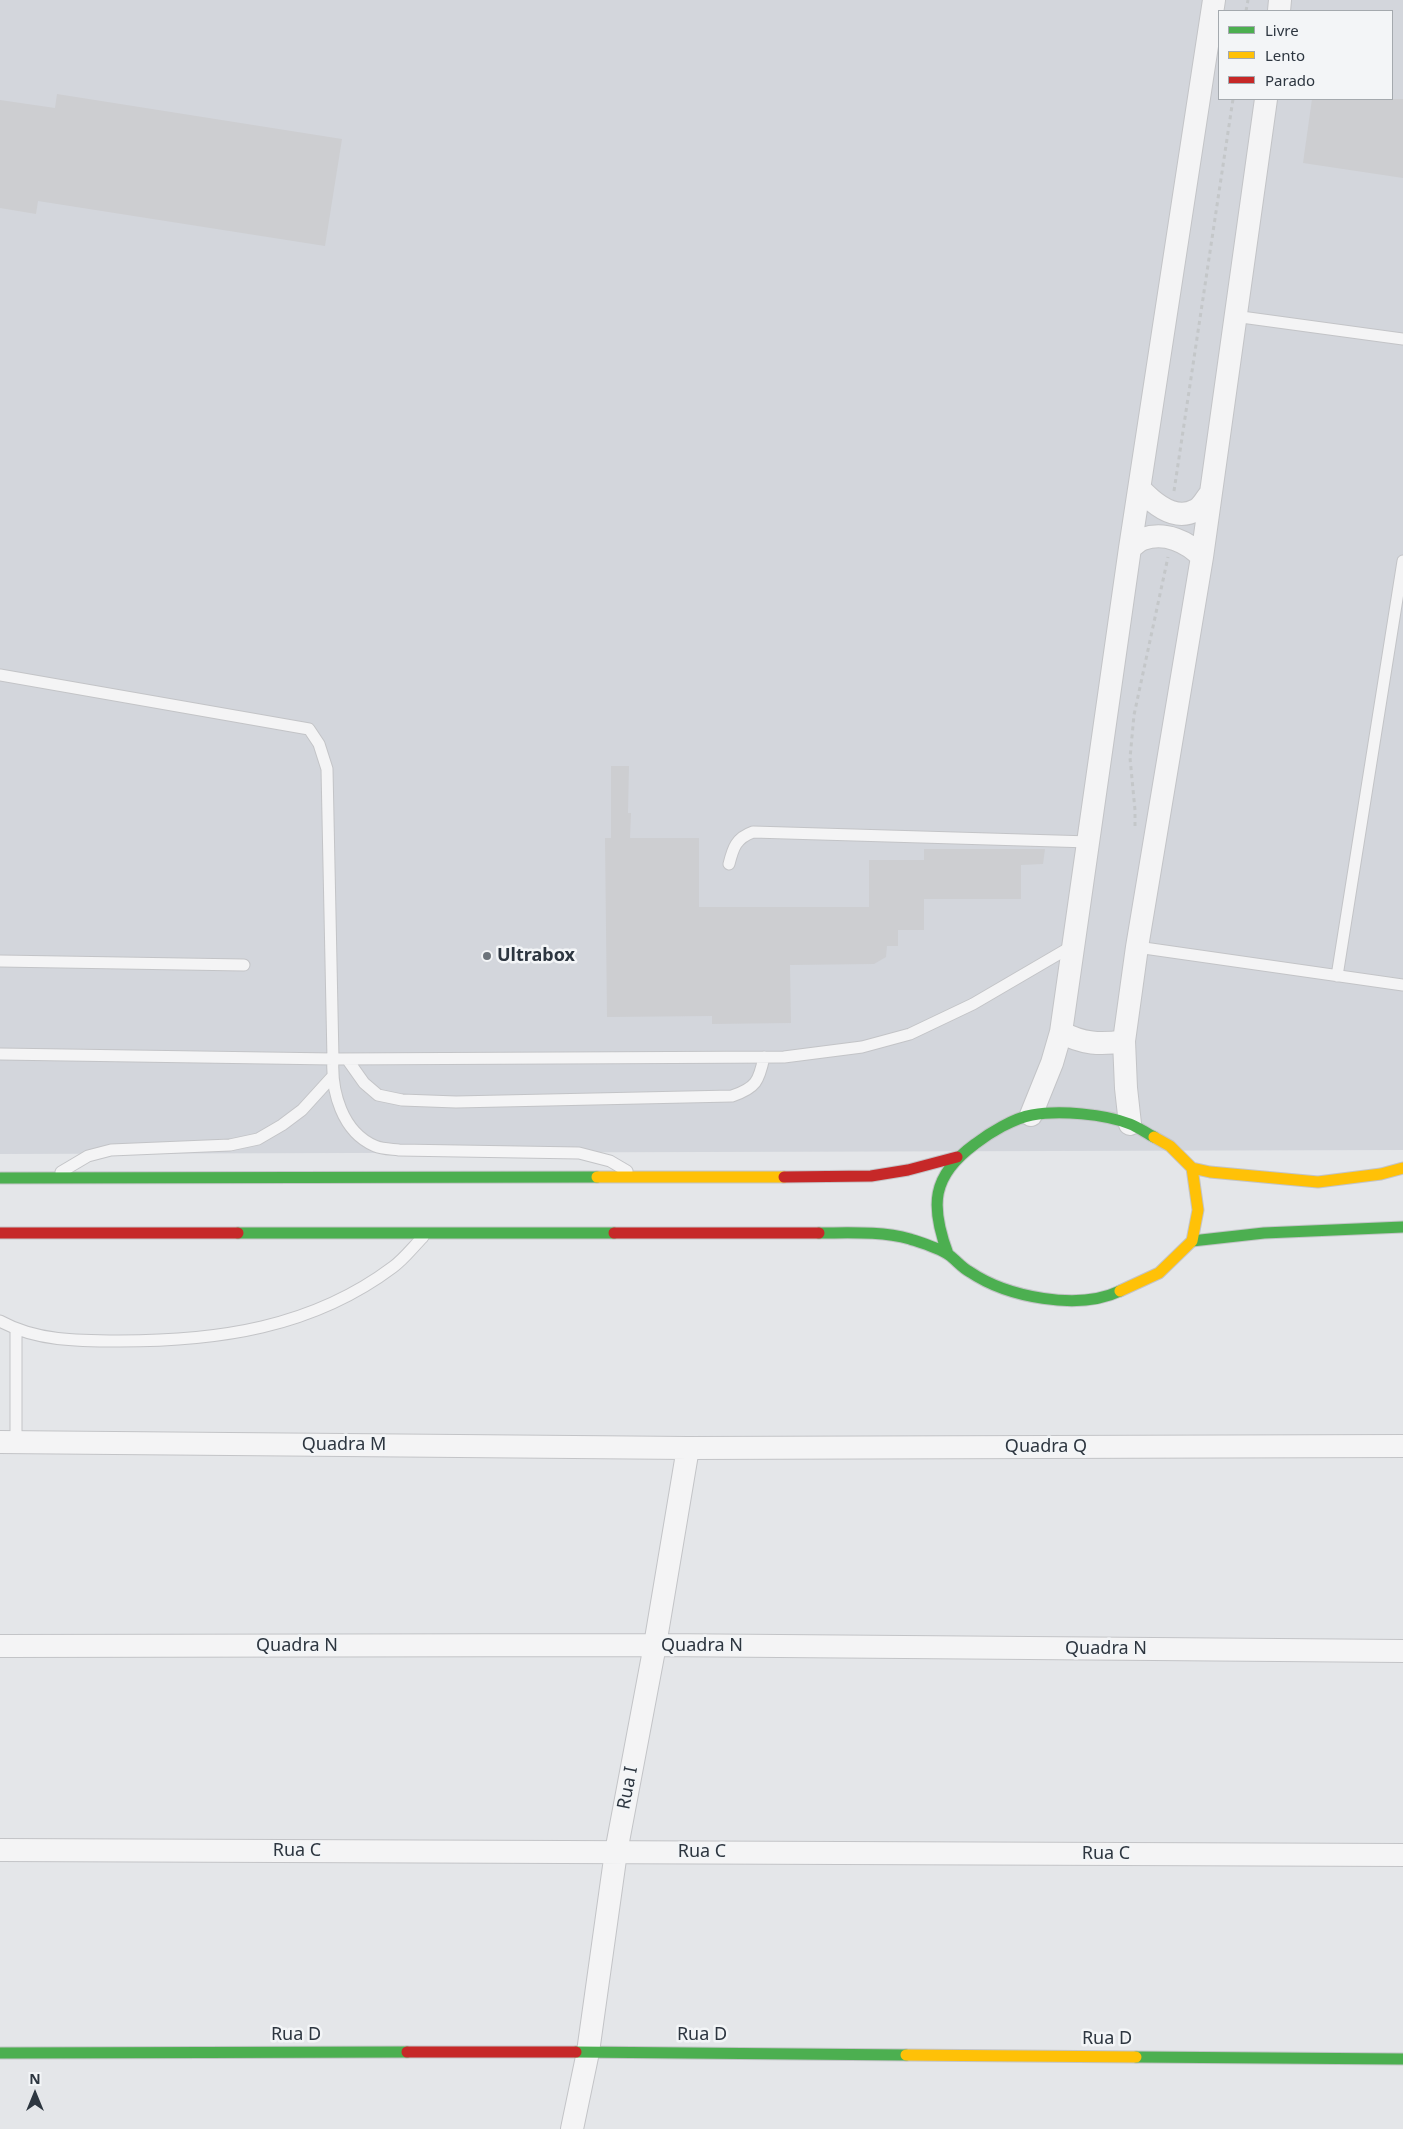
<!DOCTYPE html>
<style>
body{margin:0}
#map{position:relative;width:1403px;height:2129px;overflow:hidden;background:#e4e6e9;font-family:"Noto Sans",sans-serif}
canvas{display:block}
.legend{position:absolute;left:1218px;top:10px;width:175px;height:90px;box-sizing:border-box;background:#f3f5f7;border:1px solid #a4a9ae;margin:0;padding:6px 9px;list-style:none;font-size:15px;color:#2d3640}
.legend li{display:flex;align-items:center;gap:10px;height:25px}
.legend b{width:25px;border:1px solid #a4a9ae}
.north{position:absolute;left:10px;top:2069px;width:50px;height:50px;-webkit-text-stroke:4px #f3f5f7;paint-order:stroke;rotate:0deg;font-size:14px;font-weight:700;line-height:20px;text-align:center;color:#2d3640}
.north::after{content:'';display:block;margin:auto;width:18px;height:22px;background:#2d3640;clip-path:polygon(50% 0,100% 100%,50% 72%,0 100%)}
</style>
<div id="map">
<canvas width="1403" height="2129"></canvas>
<ul class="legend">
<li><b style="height:6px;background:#4caf50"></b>Livre</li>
<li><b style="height:6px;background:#ffc107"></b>Lento</li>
<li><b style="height:6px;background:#c62828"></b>Parado</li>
</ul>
<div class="north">N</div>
</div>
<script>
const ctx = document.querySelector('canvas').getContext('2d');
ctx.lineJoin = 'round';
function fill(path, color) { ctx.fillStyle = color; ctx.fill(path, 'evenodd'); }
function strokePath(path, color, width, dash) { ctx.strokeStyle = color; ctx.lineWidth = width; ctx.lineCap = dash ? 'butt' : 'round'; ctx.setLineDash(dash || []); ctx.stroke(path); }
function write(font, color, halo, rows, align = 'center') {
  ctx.font = font + ' "Noto Sans",sans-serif'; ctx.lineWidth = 5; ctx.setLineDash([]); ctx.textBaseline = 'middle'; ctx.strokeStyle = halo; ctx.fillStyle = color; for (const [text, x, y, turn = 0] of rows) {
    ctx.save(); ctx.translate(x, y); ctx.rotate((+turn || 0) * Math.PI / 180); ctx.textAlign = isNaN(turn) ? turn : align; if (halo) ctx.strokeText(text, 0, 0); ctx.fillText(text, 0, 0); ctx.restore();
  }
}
fill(new Path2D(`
 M0,0H1403V1150L0,1154ZM1219,11H1392V99H1219Z`), '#d3d6dc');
fill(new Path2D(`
 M57,94L342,139L325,246L38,201L36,214L0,208V100L55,108Z
 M1312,99H1403V178L1303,163Z
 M611,766H629L628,813H631L630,838H699V907H869V860H924V849H1045L1043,864L1021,865V899H924V930H898V946H887L886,957L874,964L790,965L791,1023L712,1024V1016L607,1017L605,838H611Z`), '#cdced1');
const lane = new Path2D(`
 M1234,316L1403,339
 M0,675L309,729L319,744L327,769L333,1059C331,1091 342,1132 375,1146C382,1149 391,1149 399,1150L579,1153L610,1161L627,1171
 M729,864C733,848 736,838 753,832L1090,842
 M1137,947L1403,985
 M0,961L244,965
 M1337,976L1403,561
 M0,1054L333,1059L784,1057L862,1047L910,1034L973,1004L1074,945
 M347,1059L364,1083L378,1095L402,1100L456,1102L732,1096C756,1088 759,1081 764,1057
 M61,1172L88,1156L111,1150L230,1145L258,1139L282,1125L302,1110L332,1077
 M0,1321C36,1341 78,1341 119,1341C217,1341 312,1328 393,1267C404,1259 413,1247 423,1237
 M16,1442V1330`);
const street = new Path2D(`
 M1279,11L1280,0
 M1140,489C1154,504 1175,522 1196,510C1202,507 1206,499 1210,494
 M1130,548C1134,545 1139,540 1143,539C1165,531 1188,542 1202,557
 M1061,1032C1082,1044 1101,1045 1124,1041
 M1031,1115L1052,1063L1061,1032L1130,548L1214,0
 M1130,1124L1126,1088L1124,1041L1137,947L1202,557L1266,99
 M0,1442L688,1448L1403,1446
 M0,1646L655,1645L1403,1651
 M0,1850L1403,1855
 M572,2129L588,2052L616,1852L655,1645L688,1448`);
const fast = new Path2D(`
 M0,1178L597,1177
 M238,1233H614
 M819,1233C849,1233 881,1231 910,1239C922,1243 939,1248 949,1255C956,1260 962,1268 970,1272C1007,1297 1078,1311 1120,1291
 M1192,1241L1264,1233L1403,1227
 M948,1254C930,1206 931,1176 975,1144C989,1133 1014,1118 1032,1115C1059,1110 1105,1114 1130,1124C1138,1127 1146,1133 1154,1137
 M576,2052L906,2055
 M0,2053L407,2052
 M1136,2057L1403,2059`);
const slow = new Path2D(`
 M1154,1137L1170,1146L1192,1168L1210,1172L1318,1182L1381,1174L1403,1168
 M597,1177H784
 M1120,1291L1159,1273L1192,1241L1198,1210L1192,1168
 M906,2055L1136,2057`);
const jam = new Path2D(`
 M784,1177L871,1176L908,1170L957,1157
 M0,1233H238
 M614,1233H819
 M407,2052H576`);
strokePath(lane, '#c3c4c7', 13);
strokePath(street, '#c3c4c7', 24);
strokePath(fast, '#c3c4c7', 13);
strokePath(slow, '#c3c4c7', 13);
strokePath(jam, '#c3c4c7', 13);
strokePath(new Path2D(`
 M1246,11L1248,0
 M1174,491L1233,99
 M1135,826V810L1130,758L1134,715L1168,557`), '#c4c7c9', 3, [4, 4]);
strokePath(lane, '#f4f4f5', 11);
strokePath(street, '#f4f4f5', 22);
strokePath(fast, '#4caf50', 11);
strokePath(slow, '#ffc107', 11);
strokePath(jam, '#c62828', 11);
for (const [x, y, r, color] of [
 [487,956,5,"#6d747b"]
]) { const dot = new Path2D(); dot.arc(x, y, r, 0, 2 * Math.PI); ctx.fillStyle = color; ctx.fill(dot); strokePath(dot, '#f3f5f7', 2); }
write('bold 18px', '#2d3640', '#f3f5f7', [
 ["Ultrabox",497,956]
], 'left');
write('18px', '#2d3640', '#f3f5f7', [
 ["Quadra M",344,1445],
 ["Quadra Q",1046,1447],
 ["Quadra N",297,1646],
 ["Quadra N",702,1646],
 ["Quadra N",1106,1649],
 ["Rua I",628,1788,-79],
 ["Rua C",297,1851],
 ["Rua C",702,1852],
 ["Rua C",1106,1854],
 ["Rua D",296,2035],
 ["Rua D",702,2035],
 ["Rua D",1107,2039]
]);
</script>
